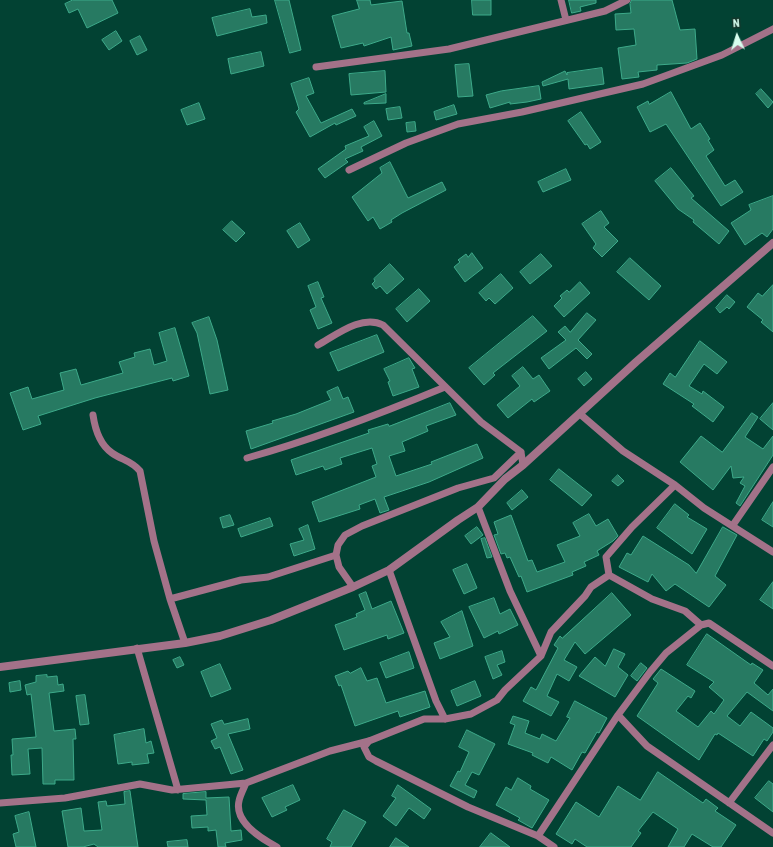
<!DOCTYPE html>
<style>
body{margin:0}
#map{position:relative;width:773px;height:847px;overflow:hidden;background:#024233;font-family:"Roboto Condensed",sans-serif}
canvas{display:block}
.north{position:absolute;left:717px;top:16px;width:40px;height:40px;-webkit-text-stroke:3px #13352a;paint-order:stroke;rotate:356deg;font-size:11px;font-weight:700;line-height:16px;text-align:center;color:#d7feef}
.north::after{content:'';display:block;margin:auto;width:14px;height:18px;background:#d7feef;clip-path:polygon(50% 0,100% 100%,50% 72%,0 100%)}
</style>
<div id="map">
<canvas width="773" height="847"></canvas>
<div class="north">N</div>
</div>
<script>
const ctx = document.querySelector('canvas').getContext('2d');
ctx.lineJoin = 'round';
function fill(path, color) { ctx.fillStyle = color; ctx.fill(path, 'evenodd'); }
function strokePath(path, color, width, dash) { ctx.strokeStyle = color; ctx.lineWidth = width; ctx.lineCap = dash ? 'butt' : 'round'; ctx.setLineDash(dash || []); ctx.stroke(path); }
const building = new Path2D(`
 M73,0H112L118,13L87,28L78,9L69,13L65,4Z
 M275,0H289L301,50L290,53Z
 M357,0H370L371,5L402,1L407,33H409L412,46L393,50L391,37L364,46L363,43L341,48L332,16L359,9Z
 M472,0H491V15H473Z
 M569,0H596V3L580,7L581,11L572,13Z
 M632,0H672L680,30L695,29L697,59L687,63L657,65V70L638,72L639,77L622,79L618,48L636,45L634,29L616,30L615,14L631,13L630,4Z
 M250,9L252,17L266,15L267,23L217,36L212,18Z
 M116,31L122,41L109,50L102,40Z
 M140,36L147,50L137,55L130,41Z
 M261,52L264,66L231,74L228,59Z
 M469,64L473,96L458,97L455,65Z
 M602,68L604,84L569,89L568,79L543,86L542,82L565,71L567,75V73Z
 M385,71L386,92L351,95L349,74Z
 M309,78L314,93L306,96L321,123L352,109L356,116L336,125L335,123L310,137L296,112L299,109L291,84Z
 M539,86L541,99L527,102L510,104V102L490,108L486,95L501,91Z
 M761,89L773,102L768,108L756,94Z
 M671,92L691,129L700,123L710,139L708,140L714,150L706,156L725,186L735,180L743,192L721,206L666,124L650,132L637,107L648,101L649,104Z
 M386,94V103L364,104V103Z
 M199,103L205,119L187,125L181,110Z
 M454,105L457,114L436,120L434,112Z
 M400,107L402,118L388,120L386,109Z
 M581,112L601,142L590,149L587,144L585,145L568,121Z
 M374,121L382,136L361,147L363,151L345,159L348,162L325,178L318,169L346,149L345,146L369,136L364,127Z
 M415,122L416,131L407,132L406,123Z
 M390,162L408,198L442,182L446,190L402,213L391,220L392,222L380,229L373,217L368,221L352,197L382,173L380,168Z
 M671,168L694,196L691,198L729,231L719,244L693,222L694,220L678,209L655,181Z
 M566,169L571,180L543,192L538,182Z
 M773,196V229L767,237L762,233L745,245L731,223L751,210L749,205Z
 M601,211L609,223L604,227L618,241L602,257L593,248L596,244L582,224Z
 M232,221L245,233L236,242L223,230Z
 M300,223L310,240L298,248L287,231Z
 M472,253L483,268L465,282L454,267L460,262L458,260L466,254L468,257Z
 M541,254L552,266L530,284L520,272Z
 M630,258L661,286L649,300L617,272Z
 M390,264L404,279L387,294L380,286L376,289L372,284L375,281L374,279Z
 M501,274L513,288L495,304L489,298L486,301L479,293Z
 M318,282L324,297L321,298L332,323L318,329L310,310L316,307L308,286Z
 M580,282L590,293L564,317L554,306L562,298L560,296L567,290L569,292Z
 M773,285V332L761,322L763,320L747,307L758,293L762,296Z
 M419,289L430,301L407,322L396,309Z
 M727,295L735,302L729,309L727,307L720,313L716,308Z
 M587,313L596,320L578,340L592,354L587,359L576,348L549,369L541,358L566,340L558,332L565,326L570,332Z
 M533,316L547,331L493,373L495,375L484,385L469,368Z
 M209,317L217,340L228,390L210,394L197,333L192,323Z
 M175,328L189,376L173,381L172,378L95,398L38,416L41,424L23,430L10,393L28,387L32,399L64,390L60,373L76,369L81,385L123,373L119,362L135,357L134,353L150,349L154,365L167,361L159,333Z
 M377,335L384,352L338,371L330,353Z
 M700,341L727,362L717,374L704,364L689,386L702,394L703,391L724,407L713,422L692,406L694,404L663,384L670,373L675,377Z
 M409,358L415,368L412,369L419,387L393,396L388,382L390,381L384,369Z
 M523,367L533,379L539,375L550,391L534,402L532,399L508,418L497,405L520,386L512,376Z
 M586,372L592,379L584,386L578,379Z
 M338,387L343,399L348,397L354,412L251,449L246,431L273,423L272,421L296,414L331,400L327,392Z
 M450,403L456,415L426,426L428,431L402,442L405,451L389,456L396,476L432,464L431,462L477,444L483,458L429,482L384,497L389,510L380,513L375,499L359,505L360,509L319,522L312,502L376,477L372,466L377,464L372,448L340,458L342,464L325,470L323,466L296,475L291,460L369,433L368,430L388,424L389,426Z
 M773,403V430L760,419Z
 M752,413L758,417L745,437L763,449L773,436V455L740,506L736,503L745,486L740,483L744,477L733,478L731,466L713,490L680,462L701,436L722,452Z
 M559,469L592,495L582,506L550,480Z
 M618,475L624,481L618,486L612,481Z
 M522,490L528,497L512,510L507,503Z
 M773,502V527L762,520Z
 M675,504L689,515L687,517L707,529L692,554L657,528Z
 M589,514L596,526L608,519L618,536L613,541L597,551L599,555L584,562L586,566L572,572L573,575L527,592L521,576L519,577L510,557L507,558L505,553L501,554L494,535L498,534L494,522L511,515L528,561L532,560L537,572L565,562L557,545L580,536L573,523Z
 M230,515L234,525L223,528L220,518Z
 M270,518L273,526L241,537L238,529Z
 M308,525L315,549L294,556L290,544L304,540L299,529Z
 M477,527L483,535L471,544L465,536Z
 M723,527L737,535L715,576L726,585L709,607L675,584L666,591L652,574L648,582L619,567L627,553L631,555L643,536L689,565L696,573Z
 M485,538L492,557L487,558L481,539Z
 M467,564L477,588L464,594L453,570Z
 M773,582V609L760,600Z
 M366,592L372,609L391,601L404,633L388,639L387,635L344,650L335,625L357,617L356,614L365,610L359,595Z
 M612,593L631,615L585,654L575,642L564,660L577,667L569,681L557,674L547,696L559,702L551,716L523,701L531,687L536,690L558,648L554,645L560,636L562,638Z
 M494,598L500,614L510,609L518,625L499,634L498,631L484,638L469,607Z
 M462,611L473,646L440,659L434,643L450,637L441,622Z
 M707,634L751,665L752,663L763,670L754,683L768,695L773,689V711L747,692L727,716L740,726L751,712L773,728V732L767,741L764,739L753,756L718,733L717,735L715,734L699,760L637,716L658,683L653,679L661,669L695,691L691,698L688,696L676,711L698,727L711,711L714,714L724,700L709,687L714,682L687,665Z
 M614,649L625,654L618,667L628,675L615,697L579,676L595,657L605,666Z
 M502,651L505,662L497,665L502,675L493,679L485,657Z
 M409,652L414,668L386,678L380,663Z
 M180,657L184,665L177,668L173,660Z
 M641,663L647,668L637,681L631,676Z
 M220,664L231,689L211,697L201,672Z
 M361,668L367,681L377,678L386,703L425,691L430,707L400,717L398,711L355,726L341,685L339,686L335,676L348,671L350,673Z
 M47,675V677L57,676L58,685L63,684L64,691L49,693L54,731L75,729L76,739H73L74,780H55V784H43L42,748L28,749L30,774L12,775L11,755H13L12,739L36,737L31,694L27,695L25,685L36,682V676Z
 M20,681L21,690L10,692L9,683Z
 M475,681L481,696L457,706L451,691Z
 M85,695L89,724L80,725L76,696Z
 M575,701L607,718L599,733L597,732L585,753L582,752L572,770L551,757L548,763L532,755L533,753L508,744L515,725L510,723L513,716L529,721L525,733L540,739L542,734L556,741L570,718L567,717Z
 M248,719L250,729L228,734L243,770L231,774L220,747L215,749L211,741L217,738L211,724L222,720L224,724Z
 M144,729L146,743L151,741L154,753L147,754L149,763L132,765V762L118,764L114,735Z
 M467,730L495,744L479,775L472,772L465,785L477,791L474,798L450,786L458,771L460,772L469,752L459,747Z
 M658,772L703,803L706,799L718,808L715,811L736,825L721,847H713L692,834L684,847H668L678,829L653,812L638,831L641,833L631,847H587L575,839L572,844L556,834L576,802L599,817L618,786L640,800Z
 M518,778L531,786L530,789L549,800L532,828L518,820L520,818L496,805L506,787L511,790Z
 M769,781L773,784V812L755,798Z
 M293,785L300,800L285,807L287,810L272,817L262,798Z
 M398,785L431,809L424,819L409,808L396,826L383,816L396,798L392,796Z
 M130,791L138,847H98L94,844L83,847H68L62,811L81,808L84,831L102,830L98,802L106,801L107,806L125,804L124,792Z
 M206,792V798L229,797L231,831L241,830L242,840L225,843L226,847H218L216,830L208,831V827L192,828L191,816L207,815L206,800L183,799V794Z
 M344,810L366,822L351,847H330L332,842L327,839Z
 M29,812L36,847H16L13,834L19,832L15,816Z
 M491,833L510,847H480Z
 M396,838L409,847H390Z
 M187,840L188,847H168L167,842Z`);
fill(building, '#277a62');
strokePath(building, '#3daa8a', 1);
strokePath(new Path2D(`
 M561,0L566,20
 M316,67L449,49L605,11L627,0
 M349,170L406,143L458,124L522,112L643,84L722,55L773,29
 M318,345C336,335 362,314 383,325L481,422L521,452L523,465
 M580,414L623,451L675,485L704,508L773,552
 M93,415C95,429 99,444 112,453C122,460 132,461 140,471L154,541L170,599L185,643
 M247,458C315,439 380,414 445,387
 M478,507L510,591L541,656
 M733,525L773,467
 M389,570L436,701L445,719
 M609,575L652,599L685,611L701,625L709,623L773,666
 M353,587L339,567L336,555L338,545L345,535L362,526L458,488L494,478L521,452
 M170,599L241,580L268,577L336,555
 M137,648L178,790
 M618,715L647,746L773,833
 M369,741L364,747L369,757L376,761L468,807L538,836L554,847
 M246,783C244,788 240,795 239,801C234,822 262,839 277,847
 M0,803L65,798L140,784L172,790L246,783L330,751L369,741L424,719H445L471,714L497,700L505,690L541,656L551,632L585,596L591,587L609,575L606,557L632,527L675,485
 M729,803L773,745
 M538,836L618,715L650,672L666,653L701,625`), '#a37289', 7);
strokePath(new Path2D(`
 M0,667L185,643L220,636L271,620L353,587L389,570L458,520L478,507L505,479L523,465L636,362L773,243`), '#a37289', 8);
</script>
